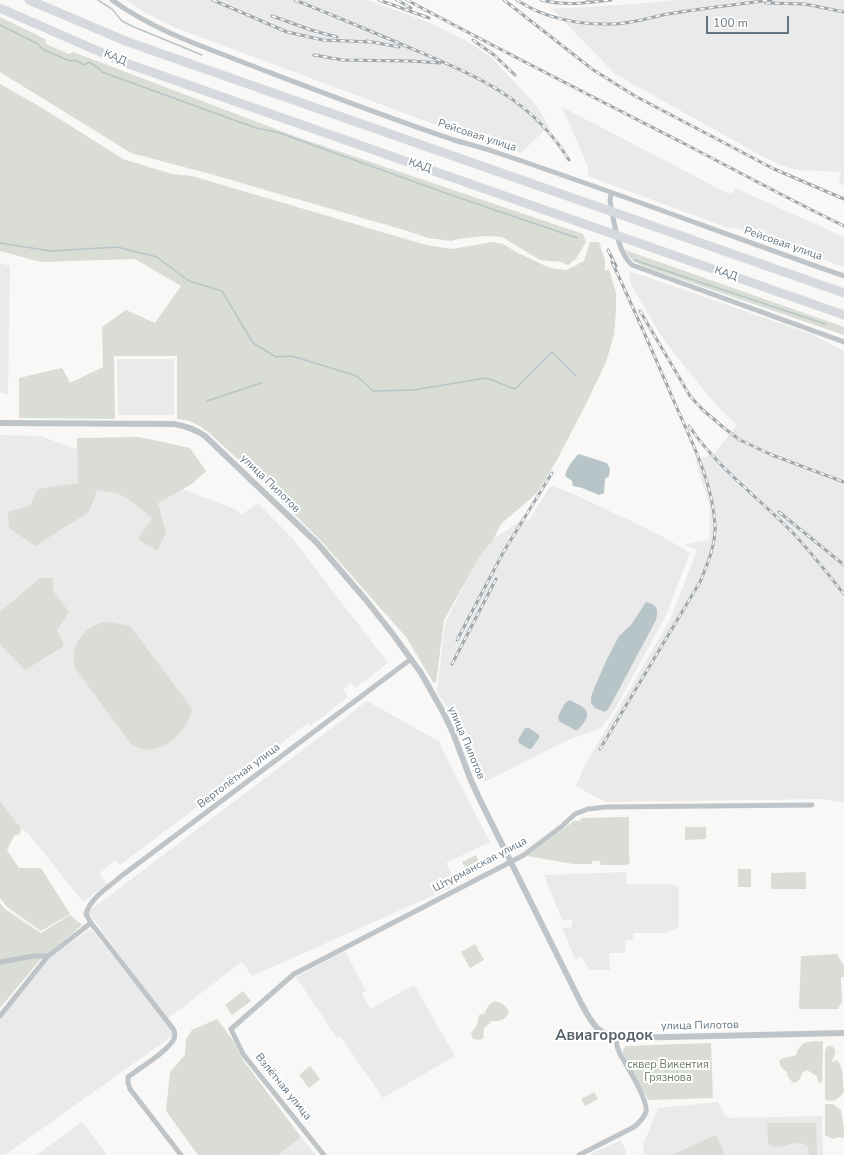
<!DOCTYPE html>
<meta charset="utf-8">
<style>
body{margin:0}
#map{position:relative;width:844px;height:1155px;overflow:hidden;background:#f9f8f6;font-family:"Nunito Sans",sans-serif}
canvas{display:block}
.scale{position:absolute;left:706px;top:16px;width:83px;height:18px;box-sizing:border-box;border:2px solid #657580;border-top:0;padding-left:5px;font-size:12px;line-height:14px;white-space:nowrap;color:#657580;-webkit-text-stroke:3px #fff;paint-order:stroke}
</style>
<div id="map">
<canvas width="844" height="1155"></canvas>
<div class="scale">100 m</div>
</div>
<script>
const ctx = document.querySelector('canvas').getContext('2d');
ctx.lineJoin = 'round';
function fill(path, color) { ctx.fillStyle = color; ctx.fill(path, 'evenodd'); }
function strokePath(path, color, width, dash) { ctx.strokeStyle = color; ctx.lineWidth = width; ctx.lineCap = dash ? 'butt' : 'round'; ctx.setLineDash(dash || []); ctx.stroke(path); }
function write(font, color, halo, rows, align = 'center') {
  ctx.font = font + ' "Nunito Sans",sans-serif'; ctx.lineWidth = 4; ctx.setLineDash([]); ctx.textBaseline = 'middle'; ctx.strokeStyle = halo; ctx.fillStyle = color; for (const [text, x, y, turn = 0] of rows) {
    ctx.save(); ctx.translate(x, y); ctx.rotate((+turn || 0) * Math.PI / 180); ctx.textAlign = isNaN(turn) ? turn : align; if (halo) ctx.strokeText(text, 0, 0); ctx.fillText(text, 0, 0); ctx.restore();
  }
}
fill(new Path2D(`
 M126,0H368L428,22L465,40L491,57L537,106L549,126L521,153L463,135L176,28L142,11Z
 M676,0H844V186L839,183L841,172L796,170L783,166L769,160L615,74L552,9L635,4Z
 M562,107L729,194L730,192L733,193L735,188L844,237V267L733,227L731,229L588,176V167Z
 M0,263L10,266L8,395L0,392Z
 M629,271L811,334L844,351V803L824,799L605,802L576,786L584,767L671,618L697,550L684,545L709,540L710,508L695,460L714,454L737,425L717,406L688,371L660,334L635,292L630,280Z
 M117,359H174V415H118Z
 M0,435L41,436L235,509L241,515L258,503L292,538L388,663L355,688L351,683L343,689L348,697L310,726L308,723L120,865L116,860L110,864L99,874L107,884L83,902L29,834L21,828L0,801Z
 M552,486L571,493L633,522L663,537L690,553L665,617L615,709L601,728L563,742L485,782L479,768L471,746L474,742L470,739L468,740L454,721L448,708L437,692L445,623L480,555L491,540L512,527L521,519L528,522L549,488Z
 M367,701L440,742L442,749L490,842L446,863L457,885L252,976L242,962L167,1019L88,912Z
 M626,872L627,884H673V886H679V927L664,933H633V940H625V953H609L610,970H590L581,957L575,959L562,928L572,927V920H562L544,875Z
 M91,929L175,1034L5,1155H0V1019L51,955Z
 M343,952L346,953L366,991L362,994L370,1009L414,985L455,1056L383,1098L340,1036L337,1038L296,977Z
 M718,1102L725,1115L730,1118L822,1116L823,1155H644L643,1145L658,1108Z
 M82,1122L107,1155H36Z
 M301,1137L316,1155H278Z
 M621,1140L627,1155H590L594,1152Z`), '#e9eae9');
fill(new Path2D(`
 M0,17L45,39L46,44L69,54L73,52L297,137L583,234L586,242L576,259L568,265L561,262L540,260L502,237L486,236L457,239L452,241L428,238L404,230L210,174L131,153L0,72Z
 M0,84L39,106L123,159L172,174L192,176L426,245L452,249L492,242L503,244L518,253L550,268L567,270L584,261L590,242H599L605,260V270H608L610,272L616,293V310L614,335L606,362L588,400L557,460L536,494L501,524L494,538L480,556L444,620L436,683L433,682L406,637L321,541L256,476L208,432L200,426L189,421L177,419V356H114L115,419L19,418V378L62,368L70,383L103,367L102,327L126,310L155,323L181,286L135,259L41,262L0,251Z
 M625,250L844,327V335L660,272C647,267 631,264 625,250Z
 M139,437L190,448L206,471L192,484L158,503L166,533L157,551L138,539L152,518L135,504L118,493L97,490L89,512L35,546L9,528L8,512L30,506L38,489L78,483L77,438Z
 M40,578H53V591L69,612L57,630L64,646L25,670L0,644V612Z
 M108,622L130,626L192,709C187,734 158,760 132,745L75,668C69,645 85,624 108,622Z
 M0,801L21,828L20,834L14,836L7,850L19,868H41L70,914L41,931L7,907L0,898Z
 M629,817V855L630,863L626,865H601L600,861H592V864H573L527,856L574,821H579L582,818Z
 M685,827H706V839L685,840Z
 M476,855L480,864L467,871L462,862Z
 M738,869H751V887H738Z
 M806,872V889H771V873Z
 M0,903L5,909L41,933L70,915L82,925L40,960L0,1008Z
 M475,944L484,960L470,968L461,952Z
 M837,954L844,966V977H841L842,1002L838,1009H799L801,956Z
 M243,991L251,1001L232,1015L225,1005Z
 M495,1001C502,1003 505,1005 509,1011C507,1020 499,1022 491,1021L489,1024L484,1028L483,1038L480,1040L473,1039L471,1033L477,1025L479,1015L485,1013C487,1007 489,1004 495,1001Z
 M217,1019L233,1040L243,1060L301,1137L278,1155H198L166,1111L170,1072L185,1055L186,1039L192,1030Z
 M823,1041L822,1083L818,1082L817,1076L815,1075L807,1070L802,1073C801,1079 799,1081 793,1083L788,1077L787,1072L781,1067L779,1061L781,1059L796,1055C801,1039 809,1042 823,1041Z
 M711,1043L713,1098L648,1100L623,1053V1049L626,1046Z
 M827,1046H832C839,1053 833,1056 832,1062L837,1060C844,1067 842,1080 844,1090L843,1094L834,1101L825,1100V1051Z
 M310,1066L320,1079L309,1088L299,1075Z
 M594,1092L598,1099L585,1106L581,1099Z
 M825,1104H833L841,1110L844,1129V1137L843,1138L839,1137L833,1139L825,1135Z
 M767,1123H816L817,1155H809L808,1146C795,1137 771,1155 768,1142C767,1136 768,1129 767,1123Z
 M716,1135L725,1155H672Z`), '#d9ddd5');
fill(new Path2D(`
 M579,454L607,463L610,469L609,476L605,479L604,493L599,495L582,488L573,486L572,481L565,476C566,469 573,459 579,454Z
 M646,602C657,604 659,610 656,620L609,708L605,712L595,708L591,703V697L594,689L606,661L619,636L631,625Z
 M570,700C588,709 594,712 578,730H575L559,721L558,717C561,711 563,703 570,700Z
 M525,728H529L539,735V738L532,748L529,749L519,743L518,740Z`), '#b8c5c8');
strokePath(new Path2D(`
 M98,0L112,9L122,21L134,27L202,55
 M0,25L38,44L42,49L70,61L75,60L84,65L89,62L100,69L102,72L256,128L277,132L448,194L577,238
 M0,243L51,251L117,247L157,257L189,281L222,291L253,343L276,357L292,356L357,376L373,391L413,390L486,378L515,389L552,352L576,376
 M634,260L825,324
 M207,401L261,383`), '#b8c5c8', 1.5);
strokePath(new Path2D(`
 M112,0C155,31 202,46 250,65C318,91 385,117 454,140C467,144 481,147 495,152C612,191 727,235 844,276
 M588,0H589
 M611,193L610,201C614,220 617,252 632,265L844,342
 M0,962L35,956H48L91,923
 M0,1016L48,956
 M181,1155L130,1089L128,1083V1077C140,1068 168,1051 174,1039C175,1035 175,1033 174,1030L91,923L86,914C91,897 108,888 120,877L411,659
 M324,1155L243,1054L231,1029L294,974L524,855L561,827L575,814L588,809L606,807L812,805
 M579,1155L634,1127C639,1123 644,1117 646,1112C649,1102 626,1064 620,1054L617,1046L616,1037`), '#bfc4c8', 5);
strokePath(new Path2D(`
 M0,423L174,424C186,426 195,429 205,436L318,544L366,600L392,633L421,673L443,712L453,733L470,778L479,798L580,1001C592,1024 597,1036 625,1038L844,1033`), '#bfc4c8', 6);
strokePath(new Path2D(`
 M29,0L128,42L844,293
 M0,8L123,62L844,315`), '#d6dade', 9);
const rail = new Path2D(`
 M213,0L287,32L323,40L372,42
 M295,0C333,15 370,31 408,47C472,74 531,97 569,160
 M379,0L429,18
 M397,0L411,8
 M407,0C498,49 591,96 683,143C737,171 790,200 844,226
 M504,0L592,69L635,96L774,169L844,199
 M517,0C543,18 579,25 611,24C632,24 653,16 674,13C706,8 739,4 771,0
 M541,0C565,6 587,3 611,0
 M766,3L805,4L844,12
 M272,16L311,30L337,37
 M473,40L494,55L515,75
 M367,41L399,47
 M314,55L343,60L410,61L440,63
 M608,250L616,266
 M640,311L690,396L703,410L724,428L740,440L772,455L844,482
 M689,426C716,466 755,495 789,529C809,549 826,572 844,594
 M779,512L844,565
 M457,640L504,551L552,473
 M452,664L496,579
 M600,749L700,582C708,563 716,544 715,524C712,482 693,444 676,406C655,357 634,309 612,262`);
strokePath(rail, '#a1a8ad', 3);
strokePath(rail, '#fff', 1.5, [4.5]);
write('11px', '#657580', '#fff', [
 ["КАД",115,58,22],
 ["Рейсовая улица",477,136,18],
 ["КАД",420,166,19],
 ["Рейсовая улица",783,244,19],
 ["КАД",726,274,19],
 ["улица Пилотов",270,484,44],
 ["улица Пилотов",466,743,67],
 ["Вертолётная улица",239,776,-37],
 ["Штурманская улица",480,865,-28],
 ["улица Пилотов",700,1026,-1],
 ["Взлётная улица",283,1087,51]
]);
write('11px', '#687864', '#fff', [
 ["сквер Викентия",668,1065],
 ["Грязнова",668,1078]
]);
write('bold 15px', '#57636b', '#fff', [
 ["Авиагородок",604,1036]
]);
</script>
